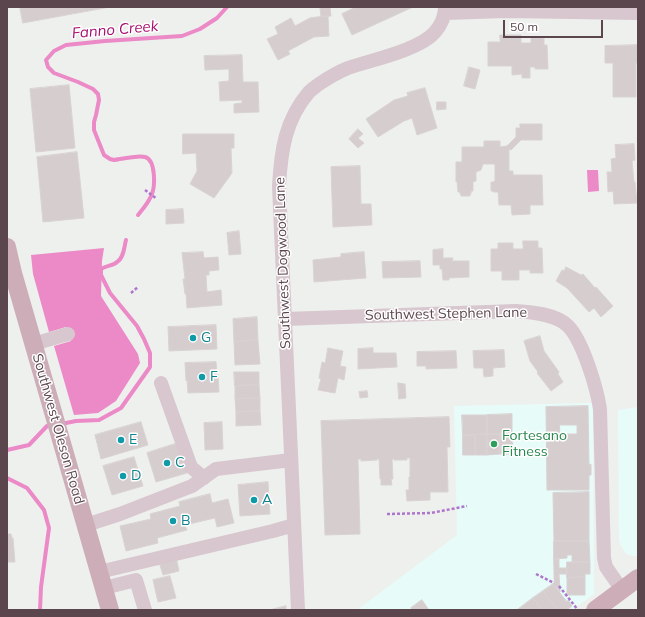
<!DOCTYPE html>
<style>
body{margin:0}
#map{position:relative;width:645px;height:617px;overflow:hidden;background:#eef0ee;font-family:Mulish,sans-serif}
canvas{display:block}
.frame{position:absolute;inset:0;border:8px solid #5b464e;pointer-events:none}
.scale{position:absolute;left:503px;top:20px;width:100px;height:18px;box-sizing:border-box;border:2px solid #5b464e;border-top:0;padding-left:5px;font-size:12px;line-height:14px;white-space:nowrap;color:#5b464e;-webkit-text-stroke:3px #fff;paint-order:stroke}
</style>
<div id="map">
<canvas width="645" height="617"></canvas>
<div class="frame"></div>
<div class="scale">50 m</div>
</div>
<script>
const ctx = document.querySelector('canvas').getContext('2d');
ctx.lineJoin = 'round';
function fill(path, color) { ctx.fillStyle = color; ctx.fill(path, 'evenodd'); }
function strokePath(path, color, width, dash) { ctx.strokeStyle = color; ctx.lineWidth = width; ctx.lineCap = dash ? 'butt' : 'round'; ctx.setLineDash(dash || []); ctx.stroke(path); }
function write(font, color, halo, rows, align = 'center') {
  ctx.font = font + ' Mulish,sans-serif'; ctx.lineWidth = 3; ctx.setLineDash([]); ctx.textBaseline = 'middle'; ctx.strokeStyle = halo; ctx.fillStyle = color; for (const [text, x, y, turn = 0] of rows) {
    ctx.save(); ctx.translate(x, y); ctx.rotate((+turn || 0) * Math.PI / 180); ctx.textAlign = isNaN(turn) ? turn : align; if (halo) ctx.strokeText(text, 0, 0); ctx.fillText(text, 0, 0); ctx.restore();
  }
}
fill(new Path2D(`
 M593,403L594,594L572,610H357L457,535L454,406Z
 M638,407V556H633L626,554L621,546L619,541L618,410Z`), '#e7fbf9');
fill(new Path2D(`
 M587,170H598L599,191L588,192Z
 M104,248L102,261L101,296L138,354L140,363L116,401L98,413L74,415L54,346L71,341L66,327L49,332L33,274L31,255Z`), '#eb8ac7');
strokePath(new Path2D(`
 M138,215C143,209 149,202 152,194C155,186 156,160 145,157C139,155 121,159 114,160L110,159L104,155L94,130V122L96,115L99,100L98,94L93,89L78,82L54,73L48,67L46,60L54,51L66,45L105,41L182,36L200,29L217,18L227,7
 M61,424L76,421L99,420L121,408L150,367V353L144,339L137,326L110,293L101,275V269C107,265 113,266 117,262C124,258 124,247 126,240
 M7,450L29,445L47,426L52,425
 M7,478L27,488L44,510L49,528L41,587L40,610`), '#eb8ac7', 4);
const building = new Path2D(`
 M20,7H110L23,23Z
 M330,7L331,16L321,17L320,8Z
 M356,7H413L352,35L342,14Z
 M328,16L329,36L314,37L288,51L290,54L278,60L267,39L278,34L275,27L291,18L295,26L310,18Z
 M500,35H521V43H531V38H544V45H547L548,69H535V67H530V78H522V74L512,75V66H488V42H500Z
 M638,45V63H636V97H613V63H605V46Z
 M242,55L243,82H258L259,112L234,113V104L242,103V100L220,101L219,82L229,81V69L205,70L204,56Z
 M469,67L480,70L475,89L464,86Z
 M69,85L75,148L36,152L30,89Z
 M425,88L437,128L417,135L412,118L404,121L378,137L366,119L394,100L408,96L407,93Z
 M437,102H446V109L437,110Z
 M520,124H542V140H521L511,150L509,149V171H513V175H542L543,205H530V214L512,215L511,205H499L498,192H493V191H491V182H494V181H495V164H483L481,170L476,172V181L473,182V191H471V194H470V196H461V194H460V192H458L457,181L456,182V162H462V147H484V141H500V147L507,146L516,137V128H520Z
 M358,129L363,134L358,138L364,143L358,148L349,139Z
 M183,134H234V148H231L232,173L214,198L190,184L197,171L196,153L183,154Z
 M634,144L635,160L632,161L634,182H635L637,203L614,204L613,191L608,192L607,172H612L611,159L616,158L615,145Z
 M77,152L84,218L43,222L37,157Z
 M360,166L361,204H371L372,225L333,227L331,167Z
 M183,209L184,223L166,224V210Z
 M239,231L241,254L229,255L227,233Z
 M523,241H538V248H542L543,273H530V270H519V280H502V271H491V249H498V243H513V249H523Z
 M443,249V258H453L452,261H469V277L449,278V280H443L442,269H440V265H433V250Z
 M203,252L204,258L218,257L219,270L209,271V275H206L207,292L221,290L222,305L187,308L186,294H185L183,279H185L182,253Z
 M364,252L366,278L314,282L313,260L341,257V254Z
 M420,261L421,277L383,278L382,262Z
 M566,267L581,275L583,274L595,288L596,287L613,306L601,317L594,308L589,312L567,288L556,281L562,270L564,271Z
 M257,317L258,340L234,342L233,319Z
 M216,325L217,349L169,351L168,327Z
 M540,336L544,351L559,372L558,374L563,382L551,391L537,373L538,372L530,361L524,341Z
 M258,340L260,364L235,365L234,342Z
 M328,348L343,351L340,366L346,367L344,380L338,378L335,393L318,390L321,379L319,378L322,362L325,363Z
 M373,348V353H396L397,367L358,369V349Z
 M504,350L505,367L493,368V376L484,377L483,368H474L473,351Z
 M456,351L457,368L426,369V366H417V352Z
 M216,362L217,374H218L219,392L188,393L187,380L186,381L185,363Z
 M234,372H259V385L235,386Z
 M398,383L405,384L406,398L399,399Z
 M259,385L260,398L235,399V386Z
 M367,391L368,397L360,398L359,392Z
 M260,398V411L236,412L235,399Z
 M588,406L589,465L591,464V475H589V490H547L546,407ZM560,425H577V434H560Z
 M260,411L261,425L236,426V412Z
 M512,414V434H487V415Z
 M462,415H487V434L463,435Z
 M449,417L450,447H447L448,492H430V500L407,501L406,490H409V477H410V458H407V460H394V459H392L393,479H391L392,485H381V479H380L379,459H377V460L361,461V459H358L360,534L325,535L321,421Z
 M141,422L148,445L101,459L95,435Z
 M222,422L223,449L205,450L204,423Z
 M487,434H500V454L487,455Z
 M487,434V455H475V435Z
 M500,434H512L513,454H500Z
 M463,435H475V455H463Z
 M178,443L187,473L156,482L147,453Z
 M134,457L143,486L112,495L103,466Z
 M268,482L270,514L240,516L238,485Z
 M589,492V541H554L553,493Z
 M210,494L212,503L228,499L234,523L217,527L215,518L185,525L187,530L157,538L158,543L126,551L120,526L151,519L150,514L180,506L179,502Z
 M7,534H11L12,538H13L15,562H7Z
 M554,541H589L590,562H572V555H567V558L554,559Z
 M176,557L179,571L163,575L159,562Z
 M554,559H559V568H567V574H559L560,592L553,584L554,583Z
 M567,562H590V574H585V577L567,578Z
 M170,576L176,598L158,602L153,580Z
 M585,577V595H567V578Z
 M553,584L567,602L568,600L572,606L567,610H558L543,591Z
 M543,591L558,610H542L533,598Z
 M533,598L542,610H517Z
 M422,600L429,610H413L411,608Z
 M286,606V610H270Z`);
fill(building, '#d6cdcf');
strokePath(building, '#d9d2d3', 1);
strokePath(new Path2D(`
 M145,190L157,199
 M131,293L138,287
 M387,514L431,513L467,506
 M536,574L554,583
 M559,586L578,610`), '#ae75cc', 2.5, [3, 2]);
strokePath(new Path2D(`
 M445,13L506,11L638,13
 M285,319L516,311C532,312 556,314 568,326C583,341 597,389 600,409L604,558L606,567L622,590
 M33,344L68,334
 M161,383L191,467L204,478
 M86,525L120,514L192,486L216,469L291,460
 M99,572L273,531L294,525
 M104,588L136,580L145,610
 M298,610L279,186C281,151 285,120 309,92C312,89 315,87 319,84C328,78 338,72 348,68C371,60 420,50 435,32C441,25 445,16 445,7`), '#d8c7ce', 14);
strokePath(new Path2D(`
 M7,247L13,273L110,610
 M595,610L638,578`), '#cdaeb8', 18);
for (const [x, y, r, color] of [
 [193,338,4,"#0f9aa8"],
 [202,377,4,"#0f9aa8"],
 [121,440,4,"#0f9aa8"],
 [494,444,4,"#2e9e5b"],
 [167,463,4,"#0f9aa8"],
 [123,476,4,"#0f9aa8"],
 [254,500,4,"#0f9aa8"],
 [173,521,4,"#0f9aa8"]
]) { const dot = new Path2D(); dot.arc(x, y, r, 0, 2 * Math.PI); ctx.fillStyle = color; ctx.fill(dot); strokePath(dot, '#fff', 1.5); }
write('14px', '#5b464e', '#fff', [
 ["Southwest Dogwood Lane",283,263,-92],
 ["Southwest Stephen Lane",446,314,-1],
 ["Southwest Oleson Road",58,429,74]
]);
write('14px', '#0d838f', '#fff', [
 ["G",201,338],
 ["F",210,377],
 ["E",129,440],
 ["C",175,463],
 ["D",131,476],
 ["A",262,500],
 ["B",181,521]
], 'left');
write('14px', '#27864d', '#fff', [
 ["Fortesano",502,436],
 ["Fitness",502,452]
], 'left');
write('italic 15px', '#a60e6f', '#fff', [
 ["Fanno Creek",115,30,-5]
]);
</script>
